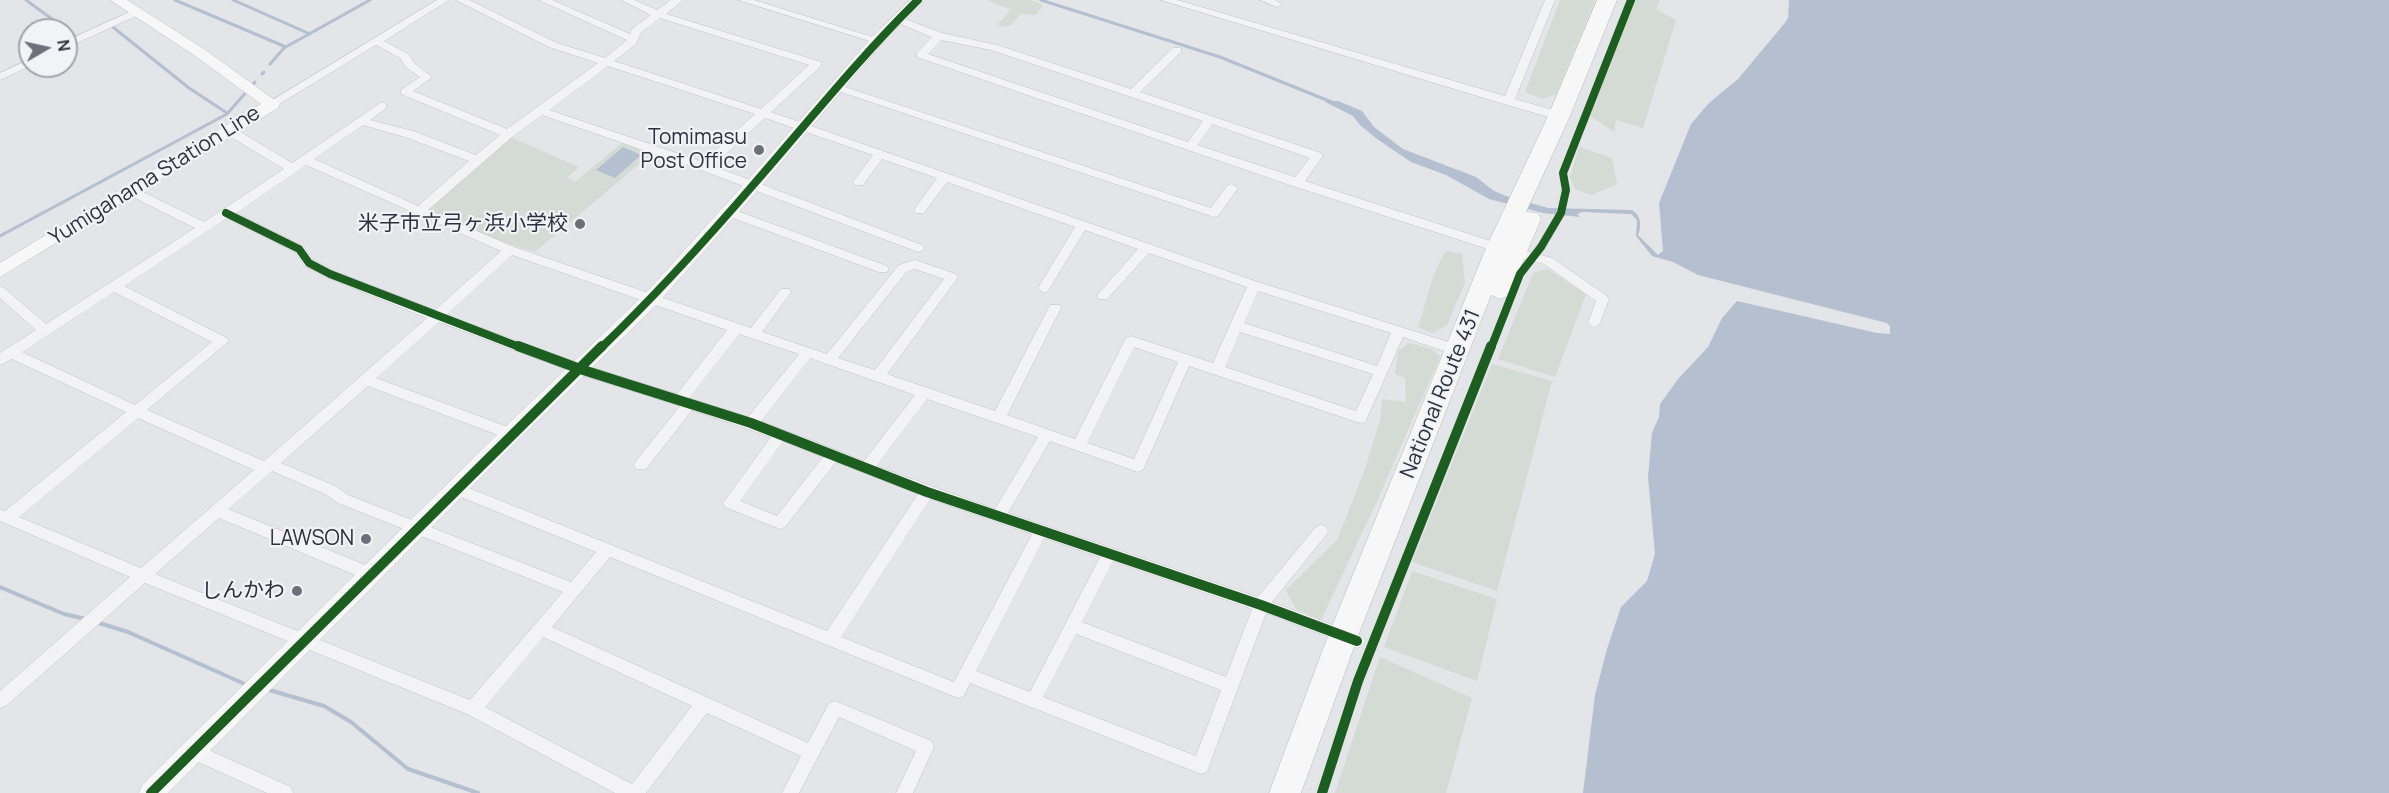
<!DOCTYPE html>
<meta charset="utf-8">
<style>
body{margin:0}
#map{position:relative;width:2389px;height:793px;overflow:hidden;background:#e3e5e8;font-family:Manrope,sans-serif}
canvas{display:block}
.north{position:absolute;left:18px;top:18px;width:60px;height:60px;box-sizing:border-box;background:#f2f3f7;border:2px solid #a3a5ae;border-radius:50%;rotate:81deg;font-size:16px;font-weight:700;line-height:24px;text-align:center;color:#2c3140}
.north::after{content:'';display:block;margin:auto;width:21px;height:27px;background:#6c707b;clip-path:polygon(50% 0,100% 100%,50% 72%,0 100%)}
</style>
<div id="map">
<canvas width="2389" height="793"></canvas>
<div class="north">N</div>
</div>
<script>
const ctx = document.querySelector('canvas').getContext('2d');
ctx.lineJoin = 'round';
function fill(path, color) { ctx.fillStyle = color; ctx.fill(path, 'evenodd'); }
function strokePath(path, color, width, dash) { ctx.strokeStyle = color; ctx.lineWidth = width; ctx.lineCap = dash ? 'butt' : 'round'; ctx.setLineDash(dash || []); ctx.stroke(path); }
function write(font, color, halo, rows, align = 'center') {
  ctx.font = font + ' Manrope,"Noto Sans JP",sans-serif'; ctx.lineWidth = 4.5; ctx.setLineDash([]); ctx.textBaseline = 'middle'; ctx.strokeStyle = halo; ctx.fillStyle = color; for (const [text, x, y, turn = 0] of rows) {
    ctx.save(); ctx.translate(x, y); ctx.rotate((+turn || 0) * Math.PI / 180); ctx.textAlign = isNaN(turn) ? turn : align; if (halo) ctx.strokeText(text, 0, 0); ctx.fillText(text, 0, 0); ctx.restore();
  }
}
fill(new Path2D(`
 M987,0H1030L1041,4L1042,7L1036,15L1021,14L1010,26L1001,27L998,24L1009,12L1010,9Z
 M1560,0H1595L1556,94L1543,99L1525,92Z
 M1635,0H1660L1656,9L1676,20L1643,128L1616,120L1614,132L1590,116Z
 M510,137L579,167L567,178L575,182L622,143L651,154L535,252L495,240L429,211V204Z
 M1579,147L1612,158L1617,184L1592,195L1575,189L1570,177Z
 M1446,251L1462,254L1465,283L1447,325L1433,333L1418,327C1427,301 1431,274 1446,251Z
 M1547,269L1586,294L1555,377L1498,359L1533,273Z
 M1409,343L1432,349L1440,357L1377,501L1321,620L1296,609L1286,590L1337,540L1365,469L1380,420L1382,399L1406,402L1405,378L1395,374L1398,351Z
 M1492,364L1552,381L1497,591L1412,562Z
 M1412,571L1497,599L1477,681L1384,647Z
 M1380,657L1472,698L1446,793H1335Z`), '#d3dbd4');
fill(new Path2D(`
 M1789,0H2389V793H1583L1595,695L1607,649L1621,607L1647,581L1655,554L1648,477L1652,433L1659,417L1660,404L1678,379L1708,347L1722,318L1737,301L1877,333L1890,334V326L1887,323L1698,275L1673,262L1652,256L1636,236L1637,220L1631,214L1582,212L1577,214L1580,217L1543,213L1489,199L1446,175L1411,162L1377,139L1360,125L1353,116L1325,102L1338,101L1362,111L1374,127L1403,149L1476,177L1494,191L1506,196L1548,208L1632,210C1641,215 1642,226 1638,235L1658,255L1663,251L1659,203L1691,124L1709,103L1738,79L1784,24L1788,18Z
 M623,147L641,155L615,178L596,170Z`), '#b4bfd0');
strokePath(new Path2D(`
 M26,0L78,38
 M175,0L286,47
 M233,0L310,34
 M1041,0L1220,57L1334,103
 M109,24L189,88L227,113
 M270,64L284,48L370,0
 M262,74L264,72
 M0,236L227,114L255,82`), '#b4bfd0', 3);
strokePath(new Path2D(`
 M0,587L64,614L86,619
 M96,622L128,632L247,685
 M266,689L324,706L351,722L408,769L478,793`), '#b4bfd0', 4);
const street = new Path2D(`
 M437,0H449L384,41L408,54L415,64L432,77L413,91L507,129L598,63L549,47L456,0H469L557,43L605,58L627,40L539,0H552L630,34L632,29L651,15L621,0H634L657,10L671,0H683L666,14L821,62V66L771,112L1258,282L1464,347L1466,351L1459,356L1403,337L1367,418L1365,422L1360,423L1189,366L1143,470L1138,472L1050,441L1008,513L1258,597L1316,527L1321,525L1326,527L1328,531L1326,535L1272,602L1362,636L1365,641L1362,646L1357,648L1266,613L1209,766L1207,772L1201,774L970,683L964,696L958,698L610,557L552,627L808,743L829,703L835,701L932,741L934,747L913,793H896L916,751L839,717L799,793H782L801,756L707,713L646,793H615L467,714L145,583L6,706L0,708V691L130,577L0,521V509L5,511L126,412L12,359L0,365V353L36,330L0,298V286L4,288L46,324L195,228L127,194L125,191L127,188H135L204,222L284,169L226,134V128H234L292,163L382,102L386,104V108L370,120L413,131L476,155L500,135L401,94V90L420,77L407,68L400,58L376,45L276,106L272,108L266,104ZM660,18L809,65L761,109L614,61L636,44L641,32ZM608,66L755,114L703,162L549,110ZM542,115L701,170L918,252L922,251L924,248L922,245L713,166L765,118L873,155L853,182L855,185H863L882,159L937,178L916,207L914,210L916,213H924L947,182L1075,227L1038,288L1044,293L1048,291L1085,230L1138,249L1099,293L1097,296L1099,299H1107L1149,253L1247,287L1213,363L1131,336L1126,338L1075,439L1007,415L1061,308L1060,305H1050L995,411L887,374L956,280L958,277L956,274L915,260L899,265L827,354L762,332L789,295L791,292L789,289H781L751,328L514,247L428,210L512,137ZM363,125L405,137L469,161L418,206L314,159ZM306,165L501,251L435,310L334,271L313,260L303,246L236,213ZM227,218L295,252L305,266L326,277L427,318L264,461L147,410L229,341L227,338L124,286ZM512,255L727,330L677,394L584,365L446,315ZM915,269L944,279L875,370L838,358L907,271ZM1258,291L1391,333L1377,366L1244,323ZM114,292L212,342L135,405L22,352ZM439,322L575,373L680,406L636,461L634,465L636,469H646L692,410L771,437L723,503L725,507L780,529L785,527L836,462L918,494L827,631L456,483L451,485L449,489L451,493L596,552L571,582L348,495L335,486L281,463L368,386L506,438H516L518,434L516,430L376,378ZM1240,332L1373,374L1356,411L1225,367ZM739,334L799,354L748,417L689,398ZM1134,347L1178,362L1134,459L1087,443ZM810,358L915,395L864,461L761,421ZM927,399L1038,437L995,509L876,466ZM138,418L254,470L141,568L19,517ZM783,441L823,457L777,516L740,501ZM272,471L325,494L338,503L563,592L470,700L155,574L219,518L365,579L370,580L375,579L377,574L375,569L228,509ZM930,499L1032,534L954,682L841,637ZM1044,538L1100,557L1030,692L976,671ZM1113,561L1252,609L1226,677L1082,622ZM1076,634L1221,690L1196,756L1043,697ZM543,637L692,706L632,784L485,707Z
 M738,0H754L882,40L881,42H873Z
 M1161,0H1177L1505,96L1545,0H1555L1515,99L1563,113L1565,116L1559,120L1504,104Z
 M1260,0H1275L1282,4L1277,7Z
 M136,9L140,10V14L66,48V41Z
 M897,16L942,33L997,45L1131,89L1173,48H1181V52L1140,92L1321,153L1323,156L1305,181L1500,244L1552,258L1607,296L1609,299L1600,323L1594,328L1588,323L1596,301L1544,264L1494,251L1293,186L917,57V53L932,37L893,21V17ZM941,40L991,50L1203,121L1188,142L928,54ZM1212,124L1310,158L1295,177L1197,145Z
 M30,59V66L0,80V73Z
 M836,84L1211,208L1228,185L1232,184L1238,188L1218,216L1214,217L832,89L831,87Z
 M729,208L887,266L889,269L887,272H879L725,215L723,212L725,209Z
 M193,743L291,787L293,793H267L187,757L185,751L187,745Z`);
const secondary = new Path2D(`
 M110,0H127L204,49L280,104L278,108L0,277V263L261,104L194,55Z
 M910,0H925L882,43L759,189L657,304L518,440L168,793H139L142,785L504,428L645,294L747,181L872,37Z`);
const highway = new Path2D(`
 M1597,0H1617L1570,116L1526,212L1538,213L1541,219L1508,296L1500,299L1491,295L1358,636L1301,793H1269L1328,636L1486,248L1548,116Z`);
strokePath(street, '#c2c3c6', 1);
strokePath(secondary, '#c2c3c6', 1);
strokePath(highway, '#b6b8bc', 1);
fill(street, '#f3f3f5');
fill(secondary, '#f7f7f7');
fill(highway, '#f7f7f7');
strokePath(new Path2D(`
 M226,213L299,249L309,263L330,274L522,348
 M601,348C655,296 705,241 754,184C808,122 859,58 918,0
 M1491,348L1520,274L1541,247L1561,213L1566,190L1563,173L1631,0`), '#1b5e20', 8);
strokePath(new Path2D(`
 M518,346L580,369L751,423L927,492L1261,605L1357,641
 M151,793L602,346
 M1322,793L1358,681L1491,346`), '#1b5e20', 10);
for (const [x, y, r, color] of [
 [759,150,6,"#6c707b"],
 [580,224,6,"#6c707b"],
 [366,539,6,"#6c707b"],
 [297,591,6,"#6c707b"]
]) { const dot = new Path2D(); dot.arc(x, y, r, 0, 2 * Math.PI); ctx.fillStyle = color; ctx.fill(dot); strokePath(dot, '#f2f3f7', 2); }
write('21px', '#2c3140', '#f2f3f7', [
 ["Tomimasu",747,138],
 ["Post Office",747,162],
 ["米子市立弓ヶ浜小学校",568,224],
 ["LAWSON",354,539],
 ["しんかわ",285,591]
], 'right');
write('21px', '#2c3140', '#f2f3f7', [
 ["Yumigahama Station Line",155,176,-32],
 ["National Route 431",1441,394,-68]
]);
</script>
